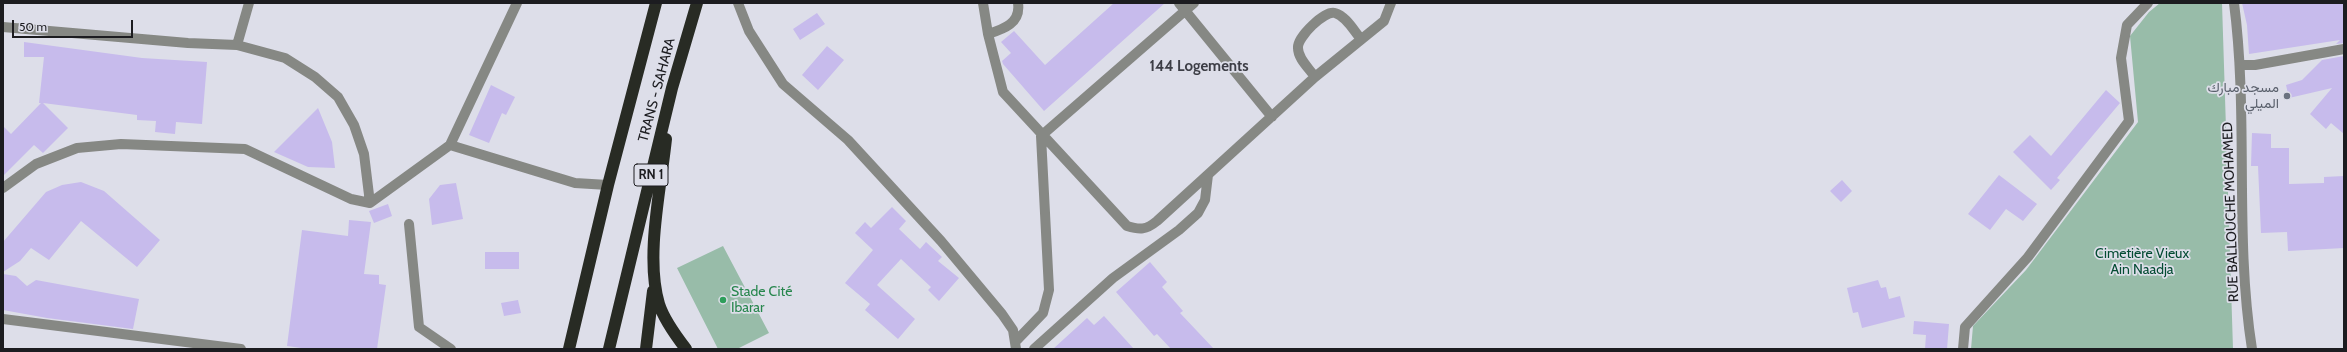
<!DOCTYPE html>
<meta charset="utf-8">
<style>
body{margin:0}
#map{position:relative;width:2347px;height:352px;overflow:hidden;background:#dddee9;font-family:Cabin,sans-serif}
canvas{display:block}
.frame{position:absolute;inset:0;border:4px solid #1c1c20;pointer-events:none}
.scale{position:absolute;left:12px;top:20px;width:121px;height:18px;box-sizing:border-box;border:2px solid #1c1c20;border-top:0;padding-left:5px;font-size:12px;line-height:14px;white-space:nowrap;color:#1c1c20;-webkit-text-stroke:3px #dddee9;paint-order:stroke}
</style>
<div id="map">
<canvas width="2347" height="352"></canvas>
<div class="frame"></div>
<div class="scale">50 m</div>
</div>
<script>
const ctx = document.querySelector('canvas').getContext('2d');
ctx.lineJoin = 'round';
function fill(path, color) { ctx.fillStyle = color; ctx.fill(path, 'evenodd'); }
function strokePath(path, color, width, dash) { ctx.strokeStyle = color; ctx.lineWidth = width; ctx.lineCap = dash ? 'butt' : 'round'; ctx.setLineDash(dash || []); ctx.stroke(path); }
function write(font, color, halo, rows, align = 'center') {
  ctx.font = font + ' Cabin,Vazirmatn,sans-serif'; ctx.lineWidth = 3.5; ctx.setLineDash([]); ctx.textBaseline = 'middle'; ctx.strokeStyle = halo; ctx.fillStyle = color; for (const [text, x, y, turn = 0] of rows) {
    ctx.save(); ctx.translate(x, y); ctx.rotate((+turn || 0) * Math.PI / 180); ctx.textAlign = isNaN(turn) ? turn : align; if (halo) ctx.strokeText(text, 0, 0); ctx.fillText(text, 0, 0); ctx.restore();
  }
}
fill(new Path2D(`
 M2160,3H2222L2233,349H1971L1973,326L2026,270L2138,122L2130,36L2149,12Z
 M723,246L769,333L737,349H718L677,268Z`), '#98bca9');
fill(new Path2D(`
 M1114,3H1165L1044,111L1003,64L1002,61L1011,53L1001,42L1014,31L1045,65Z
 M2242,3H2344V43L2336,44L2340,40L2249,54L2247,25Z
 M817,13L825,24L800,40L793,29Z
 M24,42L142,58L207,62L202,124L176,122L175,134L155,132L156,121L137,120V115L43,103L68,128L43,153L34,145L3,176V126L11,134L41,103H39L44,57H24Z
 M827,46L844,60L818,90L802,75Z
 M2344,56V134L2331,123L2326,129L2310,114L2332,88L2289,98L2286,85L2302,80L2322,60Z
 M491,85L515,97L506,115L502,113L489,143L469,135Z
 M2106,90L2120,103L2057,178L2060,180L2051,190L2013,152L2030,135L2051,156Z
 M318,108L332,142L335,168L308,167L274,152Z
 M2252,133L2271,134V148H2289V184L2324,183V177L2344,176V248L2288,251L2287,232L2261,233L2258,166H2251Z
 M1999,175L2037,204L2023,221L2006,209L1990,230L1968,214Z
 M1842,180L1852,191L1841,202L1830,191Z
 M81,182L104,191L160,240L137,267L81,221L49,260L31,248L20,261L3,272V242L46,192L62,185Z
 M456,183L463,219L432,225L429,199L440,185Z
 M388,204L392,216L374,223L369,211Z
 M892,207L906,221L899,229L920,249L926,242L942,257L938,261L959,278L939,301L928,290L931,287L901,259L877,285L915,319L898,339L865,310L870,304L845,283L873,250L855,233L865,222L871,228Z
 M349,220L371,222L364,274L379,275V284L386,285L377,349H308L287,346L302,230L348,236Z
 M485,252H519V269H485Z
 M1150,262L1167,282L1162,287L1183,311L1180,313L1214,349H1171L1157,334L1154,336L1116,292Z
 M3,274L16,276L27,286L36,280L139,299L133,329L47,318L3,310Z
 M1878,280L1881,288L1886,287L1889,299L1900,296L1905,317L1862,328L1858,312L1853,313L1847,288Z
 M518,300L521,313L504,316L501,303Z
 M1104,316L1134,349H1053L1087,318L1094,325Z
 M1914,321L1949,324L1947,349H1925L1926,335L1913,334Z`), '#c7bbec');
strokePath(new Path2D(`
 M738,3L749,31L783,84L848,140L941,241L1002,314L1013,330L1016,349
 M983,3L988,34L1003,92L1127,226C1140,230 1146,230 1157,221L1315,77L1384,21L1391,3
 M1179,3L1272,117
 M2234,3C2249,118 2234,235 2252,349
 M3,27L188,43L237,45L285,58L315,77L338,97L354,125L364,154L370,203
 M988,34C1004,29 1021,23 1018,3
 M237,45L249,3
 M2241,65H2255L2344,49
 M1315,77C1309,68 1298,59 1298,48C1297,37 1325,10 1335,13C1346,16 1354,31 1361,39
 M450,145L575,183L608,185
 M3,188L36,164L77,148L121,144L245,149L351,199L370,203L450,145L517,3
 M409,224L419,327L451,349
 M3,319L241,349
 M1016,341L1043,313L1049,290L1041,136L1194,3
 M1034,349L1113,278L1179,230L1198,213L1205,200L1208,175
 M1963,349L1965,327L2028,257L2129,121L2121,58L2127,25L2148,3`), '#868884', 10);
strokePath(new Path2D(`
 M666,139C661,188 645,257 659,304C664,320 676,336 686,349
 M569,349L608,185L656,3
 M609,349L672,88L697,3
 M646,349L653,291`), '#282b24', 12);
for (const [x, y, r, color] of [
 [2287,96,4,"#6b7280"],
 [723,300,4,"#2e9e5b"]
]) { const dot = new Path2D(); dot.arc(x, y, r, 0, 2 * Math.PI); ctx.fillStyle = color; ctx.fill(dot); strokePath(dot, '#dddee9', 1.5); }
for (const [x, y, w] of [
 [651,175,34]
]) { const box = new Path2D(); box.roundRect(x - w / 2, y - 11, w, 22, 3); ctx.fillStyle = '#dddee9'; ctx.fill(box); strokePath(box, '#1c1c20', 1); }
write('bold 13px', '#1c1c20', null, [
 ["RN 1",651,175]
]);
write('14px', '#5b616d', '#dddee9', [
 ["مسجد مبارك",2279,88],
 ["الميلي",2279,104]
], 'right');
write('14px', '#1c1c20', '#dddee9', [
 ["TRANS - SAHARA",657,90,-75],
 ["RUE BALLOUCHE MOHAMED",2231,212,-92]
]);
write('14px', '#044c33', '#dddee9', [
 ["Cimetière Vieux",2142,254],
 ["Ain Naadja",2142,270]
]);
write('14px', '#27864d', '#dddee9', [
 ["Stade Cité",731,292],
 ["Ibarar",731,308]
], 'left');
write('bold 15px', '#3d3e46', '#dddee9', [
 ["144 Logements",1199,67]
]);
</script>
